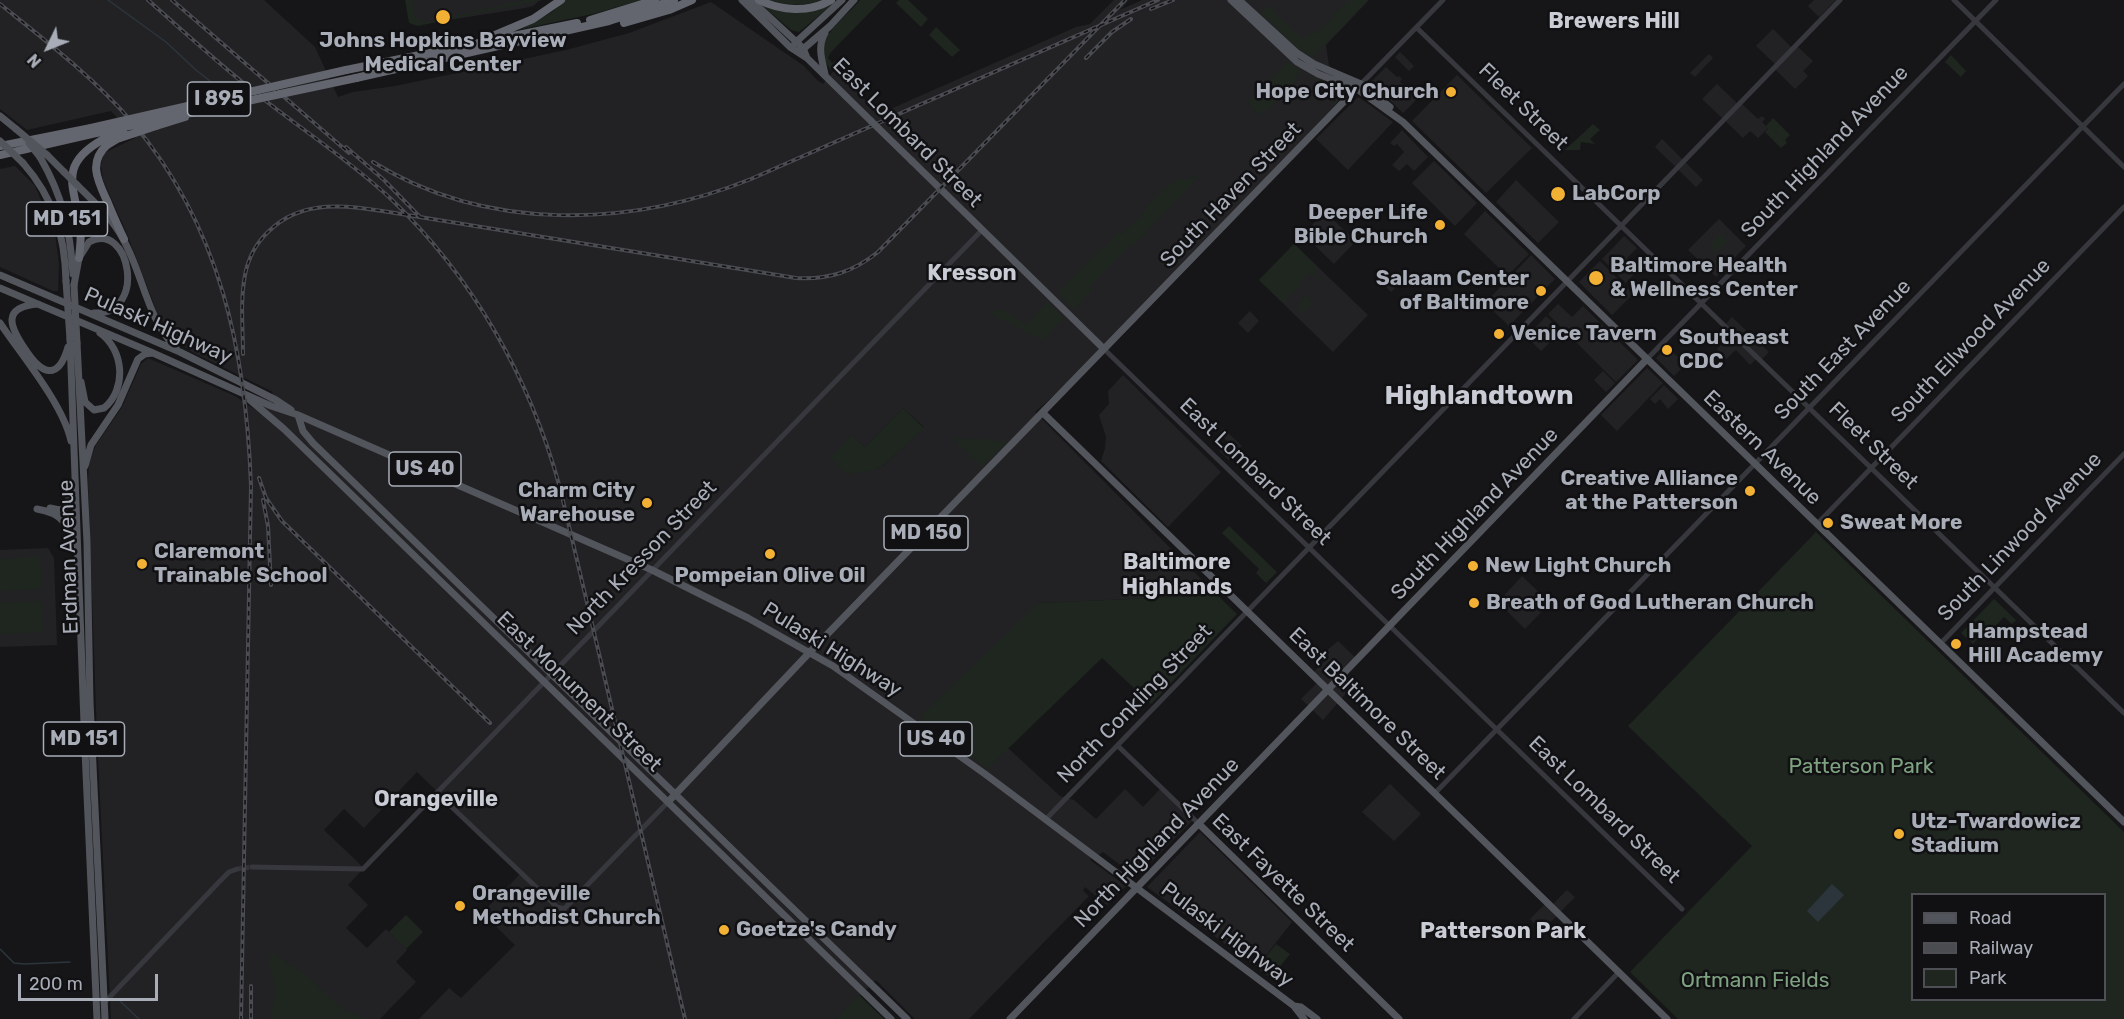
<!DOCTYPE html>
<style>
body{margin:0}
#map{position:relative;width:2124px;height:1019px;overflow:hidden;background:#161618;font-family:Rubik,sans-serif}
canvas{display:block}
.legend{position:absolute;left:1911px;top:893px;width:195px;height:108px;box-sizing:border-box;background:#111113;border:2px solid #4d4f55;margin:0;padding:8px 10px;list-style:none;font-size:18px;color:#a8adb8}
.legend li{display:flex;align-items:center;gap:12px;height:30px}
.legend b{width:30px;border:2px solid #4d4f55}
.north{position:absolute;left:18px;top:18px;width:60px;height:60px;-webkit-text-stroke:4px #111113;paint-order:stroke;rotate:227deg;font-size:16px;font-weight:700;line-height:24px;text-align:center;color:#a8adb8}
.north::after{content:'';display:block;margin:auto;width:21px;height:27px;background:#a8adb8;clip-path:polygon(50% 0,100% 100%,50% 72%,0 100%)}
.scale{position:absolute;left:18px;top:974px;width:140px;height:27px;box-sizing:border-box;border:3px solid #a8adb8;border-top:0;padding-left:8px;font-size:18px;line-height:21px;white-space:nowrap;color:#a8adb8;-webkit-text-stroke:4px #111113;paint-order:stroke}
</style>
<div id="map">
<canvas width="2124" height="1019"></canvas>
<ul class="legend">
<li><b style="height:8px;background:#53555c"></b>Road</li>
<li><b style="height:8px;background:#4a4c52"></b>Railway</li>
<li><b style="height:16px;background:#1e261f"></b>Park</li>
</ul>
<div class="north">N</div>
<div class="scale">200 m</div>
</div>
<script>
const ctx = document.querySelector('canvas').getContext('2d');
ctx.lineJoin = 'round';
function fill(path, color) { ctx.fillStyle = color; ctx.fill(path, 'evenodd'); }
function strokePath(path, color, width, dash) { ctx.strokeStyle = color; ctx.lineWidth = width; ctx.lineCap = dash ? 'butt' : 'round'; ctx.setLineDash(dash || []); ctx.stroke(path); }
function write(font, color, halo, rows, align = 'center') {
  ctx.font = font + ' Rubik,sans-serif'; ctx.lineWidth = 5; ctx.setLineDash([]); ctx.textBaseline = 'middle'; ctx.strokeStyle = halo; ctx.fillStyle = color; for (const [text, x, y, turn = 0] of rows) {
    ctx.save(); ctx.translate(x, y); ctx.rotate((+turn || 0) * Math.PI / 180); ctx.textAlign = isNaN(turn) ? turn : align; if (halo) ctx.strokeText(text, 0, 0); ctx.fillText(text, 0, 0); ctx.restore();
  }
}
fill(new Path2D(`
 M0,0H264L315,47L338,97L353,92L395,86L566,50L629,33L711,2L804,66L818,81L823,84L835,69L879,114L1076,27L1090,24L1114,0H1129L1120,10L1142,0H1369L1326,45L1335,105L1106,350L1035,412L1209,587L1198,596L1039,603L987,768L1008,748L1060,796L1074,800L1096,819L1125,789L1143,807L1162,787L1194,819L1139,874L1131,873L1103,852L1096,857L1093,855L1090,860L1126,886L1107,905L1085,887L1083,891L1089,896L969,1019H915L876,980L836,1019H419L449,988L461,998L515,945L482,913L521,873L417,772L364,828L344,809L324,830L364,868L348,885L368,905L346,928L367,948L386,929L407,950L396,962L416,982L380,1019H111L97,738L88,481L89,463L96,445L122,407L141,364L148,358L235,396L260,413L273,392L192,352L173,339L157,312L127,234L103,180L101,165L104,153L135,138L111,111L27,130L0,109ZM903,408L924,427L885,464L875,470L852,435L865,447Z
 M410,0H540L533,6L525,8L417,25Z
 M1814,0H1836L1819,17L1808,6Z
 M1773,29L1792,48L1796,45L1813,61L1803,71L1808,76L1795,89L1774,68L1776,65L1756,46Z
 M1400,52L1414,66L1409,71L1395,57Z
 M1709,54L1713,58L1695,77L1690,73Z
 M1386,67L1397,77L1399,76L1402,79L1400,82L1417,99L1403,113L1371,82Z
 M1457,75L1532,148L1486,193L1412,121Z
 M1717,84L1738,104L1740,102L1758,119L1762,116L1765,119L1762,122L1768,128L1758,138L1750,131L1743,138L1702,99Z
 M1357,98H1360L1393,122L1348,170L1316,139Z
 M1402,130L1428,157L1414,171L1407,164L1399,171L1392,165L1404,152L1397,144L1394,146L1390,143Z
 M1662,139L1703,180L1696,187L1655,147Z
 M1434,161L1477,203L1455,226L1412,183Z
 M15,166L35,186L55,233L59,264L58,291H53L0,267V169Z
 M1516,180L1559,222L1538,243L1496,202Z
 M1485,211L1529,254L1507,276L1464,234Z
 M1325,212L1356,241L1334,264L1303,234Z
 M1719,219L1746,246L1716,277L1688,250Z
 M1624,236L1637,248L1627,258L1639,269L1626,283L1602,259Z
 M1294,244L1368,315L1333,352L1259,280Z
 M1531,255L1555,279L1509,326L1485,303Z
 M1600,261L1633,294L1612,315L1579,282Z
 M1382,267L1399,284L1391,292L1374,275Z
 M1558,304L1572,317L1583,306L1638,360L1616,382L1548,314Z
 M1250,311L1259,321L1248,333L1238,323Z
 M1546,316L1565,335L1556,343L1552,340L1541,351L1527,337Z
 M1732,317L1769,352L1761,360L1758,357L1750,365L1736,350L1726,359L1717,349L1733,333L1725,325Z
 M1667,347L1686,364L1674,376L1656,358Z
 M1647,368L1663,383L1617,431L1601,415Z
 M1603,371L1615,383L1606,392L1594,380Z
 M1123,375L1221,472L1168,527L1101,461L1105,448L1106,437L1099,415L1109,404L1108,391Z
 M1664,385L1678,399L1668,409L1660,399L1655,404L1650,399Z
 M1223,428L1242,446L1229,460L1219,451L1228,442L1219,433Z
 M48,548L54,558L57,645L0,647V550Z
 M1522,576L1550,603L1525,629L1498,602Z
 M1338,641L1357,659L1345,672L1355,683L1323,720L1301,699L1319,681L1312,674L1329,657L1326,651Z
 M1390,784L1421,814L1394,841L1362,812Z
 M1200,832L1292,922L1257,967L1147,887Z
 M1567,890L1575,897L1542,931L1530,919L1547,902L1551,906Z`), '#222225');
fill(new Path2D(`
 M405,0H411L412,3H416L412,5L416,19H421L422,23L457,15V11L460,15L481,10V6L484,10L507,4V0L510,4L524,0H542L418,26L409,23Z
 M565,0H641L597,13L522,29L552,12Z
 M767,0H822C803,7 787,5 767,0Z
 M838,0L799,32L791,30L763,6L828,5Z
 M860,0H882L831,52L828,58L832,63L839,59L833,65L832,71C806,42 844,20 860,0Z
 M899,0H908L928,19L921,27L896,3Z
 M1348,0H1368L1312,58L1296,47L1260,13L1267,5L1301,39L1319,31Z
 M936,27L960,50L952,57L929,35Z
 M1951,55L1966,71L1961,77L1945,62Z
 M1288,62L1300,70C1295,88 1273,104 1259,115L1248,102Z
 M1312,76L1339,88L1341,98L1335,105L1333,103L1336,100Z
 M1773,118L1790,135L1785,140L1787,143L1781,148L1765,132L1768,129L1766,126Z
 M1593,124L1600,130L1590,139L1595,144L1581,142L1580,150H1565Z
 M1204,171L1135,244H1131L1089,287L1092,290L1073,309L1058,293L1101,248L1104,249L1117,233L1123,234L1146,210L1147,206L1171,184L1179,179H1189Z
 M1720,234L1728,241L1717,252L1710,245Z
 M1294,244L1318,267L1314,271L1322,280L1321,281L1311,272L1300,281L1302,284L1283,303L1259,280Z
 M1306,295L1314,302L1301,313L1297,307Z
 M1049,303L1064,318L1042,340L992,315L994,311L1002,309L1026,325L1041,307Z
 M903,408L924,428L885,464L875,470L847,474L830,458L852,435L865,447Z
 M957,436L961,439L973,438L1001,442L1004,439L1007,442L982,467L958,444L956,440Z
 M1229,526L1277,572L1266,583L1256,573L1259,569L1222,533Z
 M1816,532L2124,832V1019H1678L1630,972L1752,846L1628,726ZM1912,894H2104V1000H1912Z
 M40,556L42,589L0,591V559Z
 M1209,587L1237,614L1151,704L1102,658L987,769L919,717L1039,603L1197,596Z
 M1994,599L2016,620L2012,624L2004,617L1986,636L1983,633L1973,644L1961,633Z
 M41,601L43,632L0,634V603Z
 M406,915L423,932L406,949L389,932Z
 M1276,944L1290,954L1271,978L1257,968Z
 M272,953L307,976L343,1010L367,1019H271C270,1007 276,999 276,990C277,977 262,964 272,953Z
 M859,995L884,1019H836Z`), '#1e261f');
fill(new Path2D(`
 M1832,884L1844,895L1818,922L1807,911Z`), '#2c353c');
strokePath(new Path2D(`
 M108,0L166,42L196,70L219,88
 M0,949L14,963L24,964L70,962
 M120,1001L139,1019`), '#2c353c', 1.5);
strokePath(new Path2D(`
 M237,869L252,867`), '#333438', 5, [5, 2.5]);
strokePath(new Path2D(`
 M1954,0L2124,167
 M1417,28L2124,713
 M1361,84L1443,0
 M1104,349L1682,909
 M1647,359L1996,0
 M1817,524L2124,207
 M1940,644L2124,454
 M1118,746L1199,824
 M437,793L557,907L564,909L668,802
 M1435,793L2124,84
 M1046,819L1840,0
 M252,867L363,869L982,230
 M104,1003L219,882L229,872L237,869
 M1574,1019L1619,972`), '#37383d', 5);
strokePath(new Path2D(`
 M742,0L790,47L807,58L871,121
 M751,0L803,48L807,58
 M1231,0L1297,62L1318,74L1357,89L1403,122L2124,822
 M1239,0L1297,53L1314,64L1361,84L1390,107
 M825,33C817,47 822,60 825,74
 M795,43L842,0
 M802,50L830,26L854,0
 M0,116L16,129
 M47,155L64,172
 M40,157C63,197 70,229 73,274
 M912,161L1104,349
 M23,163C54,198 65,236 66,281
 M77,185C94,202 112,218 123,239C143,274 147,319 176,348
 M0,275L180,352L276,400L291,410
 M74,285L79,258L89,242C130,219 148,316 94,313
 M0,288L153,353L271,406L298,415L652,570L748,618L833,666L985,774L1294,1006L1301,1007L1317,1019
 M38,304C1,307 10,327 25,349C41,374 58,382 68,347
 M0,323C22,356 63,404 71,441
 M70,339L85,750L97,1019
 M77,343L87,542L90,702L105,1019
 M81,382L85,402L94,410L104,408C127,389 124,350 100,333
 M250,400L284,429L891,1019
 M1043,413L1667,1019
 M298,415L303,431L313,443L907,1019
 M85,466L91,445L118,405L138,359L145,354L152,353
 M50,508L59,510L64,509L72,492
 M37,509C62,513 69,524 73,549
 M668,802L810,652L1361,84
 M1199,824L1399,1019
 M1294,1006L1304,1019
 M1010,1019L1647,359`), '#53555c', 7);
strokePath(new Path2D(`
 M759,0C781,11 809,13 831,0
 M590,20L655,0
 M624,23L669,10L692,0
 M495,35L533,19L561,0
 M346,70L577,23
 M356,78L609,21L674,0
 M156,126L185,117
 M107,145C87,163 99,183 108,203C113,215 118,227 124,239
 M0,146L91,128
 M0,155L96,133
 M79,258C80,247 82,236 80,225C74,186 58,165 102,140`), '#63666e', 8);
const rail = new Path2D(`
 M148,0C185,33 222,67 262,98C304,131 350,161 390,198C473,277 530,378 560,488L685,1019
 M172,0L349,153
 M0,4C46,41 93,77 132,122C221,227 246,352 251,486L241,1019
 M1151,9L1173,0
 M1086,58L1112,32L1131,19
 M346,147L384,180L420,217
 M373,162C486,232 630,228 751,179L1158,0
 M243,354C243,328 240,301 245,275C248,259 256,243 269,231C304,197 351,206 395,213L796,278C828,280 853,272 878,252L1125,0
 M259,478L266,498L282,521L490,723
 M263,500L268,526L271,585
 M251,986V1019`);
strokePath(rail, '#4a4c52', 4);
strokePath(rail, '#111113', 1.5, [4.5]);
strokePath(new Path2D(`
 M871,121L912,161
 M16,129L47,155
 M0,141L23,163
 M29,143L40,157
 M64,172L77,185
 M66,281L70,339
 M74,285L77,343`), '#53555c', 7);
strokePath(new Path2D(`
 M91,128L346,70
 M96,133L356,78
 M102,140L124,133
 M107,145L117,139L156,126`), '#63666e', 8);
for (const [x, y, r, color] of [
 [443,17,8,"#f2b134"],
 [1451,92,6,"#f2b134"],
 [1558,194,8,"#f2b134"],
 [1440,225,6,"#f2b134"],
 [1596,278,8,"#f2b134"],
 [1541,291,6,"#f2b134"],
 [1499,334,6,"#f2b134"],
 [1667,350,6,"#f2b134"],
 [1750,491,6,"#f2b134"],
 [647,503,6,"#f2b134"],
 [1828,523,6,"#f2b134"],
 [770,554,6,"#f2b134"],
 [142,564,6,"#f2b134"],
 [1473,566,6,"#f2b134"],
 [1474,603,6,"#f2b134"],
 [1956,644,6,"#f2b134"],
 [1899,834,6,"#f2b134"],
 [460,906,6,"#f2b134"],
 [724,930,6,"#f2b134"]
]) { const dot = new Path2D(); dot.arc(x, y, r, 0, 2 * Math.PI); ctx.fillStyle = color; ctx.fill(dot); strokePath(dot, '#111113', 2); }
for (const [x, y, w] of [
 [219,99,63],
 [67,219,81],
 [425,469,72],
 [926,533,84],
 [84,739,81],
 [936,739,72]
]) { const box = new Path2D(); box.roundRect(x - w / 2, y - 17, w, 34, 4.5); ctx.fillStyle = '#111113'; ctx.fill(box); strokePath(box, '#a8adb8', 1.5); }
write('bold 20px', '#a8adb8', null, [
 ["I 895",219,99],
 ["MD 151",67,219],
 ["US 40",425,469],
 ["MD 150",926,533],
 ["MD 151",84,739],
 ["US 40",936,739]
]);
write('bold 21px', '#a8adb8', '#111113', [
 ["Johns Hopkins Bayview",443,41,"center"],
 ["Medical Center",443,65,"center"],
 ["Hope City Church",1439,92,"right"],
 ["LabCorp",1572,194],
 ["Deeper Life",1428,213,"right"],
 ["Bible Church",1428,237,"right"],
 ["Baltimore Health",1610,266],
 ["& Wellness Center",1610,290],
 ["Salaam Center",1529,279,"right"],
 ["of Baltimore",1529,303,"right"],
 ["Venice Tavern",1511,334],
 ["Southeast",1679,338],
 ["CDC",1679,362],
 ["Creative Alliance",1738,479,"right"],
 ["at the Patterson",1738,503,"right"],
 ["Charm City",635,491,"right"],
 ["Warehouse",635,515,"right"],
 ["Sweat More",1840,523],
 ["Claremont",154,552],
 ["Trainable School",154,576],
 ["New Light Church",1485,566],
 ["Pompeian Olive Oil",770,576,"center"],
 ["Breath of God Lutheran Church",1486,603],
 ["Hampstead",1968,632],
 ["Hill Academy",1968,656],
 ["Utz-Twardowicz",1911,822],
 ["Stadium",1911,846],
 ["Orangeville",472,894],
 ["Methodist Church",472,918],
 ["Goetze's Candy",736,930]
], 'left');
write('21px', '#a8adb8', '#111113', [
 ["Fleet Street",1523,107,44],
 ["East Lombard Street",907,133,45],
 ["South Highland Avenue",1825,152,-46],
 ["South Haven Street",1231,195,-46],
 ["Pulaski Highway",158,326,24],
 ["South Ellwood Avenue",1971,341,-46],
 ["South East Avenue",1843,350,-46],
 ["Fleet Street",1873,446,44],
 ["Eastern Avenue",1762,448,44],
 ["East Lombard Street",1255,472,44],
 ["South Highland Avenue",1475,514,-46],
 ["South Linwood Avenue",2020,537,-46],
 ["Erdman Avenue",69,557,-92],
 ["North Kresson Street",642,558,-46],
 ["Pulaski Highway",832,650,32],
 ["East Monument Street",579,692,44],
 ["North Conkling Street",1135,704,-46],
 ["East Baltimore Street",1367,704,44],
 ["East Lombard Street",1604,810,44],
 ["North Highland Avenue",1157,843,-46],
 ["East Fayette Street",1283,883,44],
 ["Pulaski Highway",1227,935,37]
]);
write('21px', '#7fa381', '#111113', [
 ["Patterson Park",1861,767],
 ["Ortmann Fields",1755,981]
]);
write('bold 22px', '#c9ccd4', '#111113', [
 ["Brewers Hill",1614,22],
 ["Kresson",972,274],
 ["Baltimore",1177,563],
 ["Highlands",1177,588],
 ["Orangeville",436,800],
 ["Patterson Park",1503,932]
]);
write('bold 27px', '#c9ccd4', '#111113', [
 ["Highlandtown",1479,396]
]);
</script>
